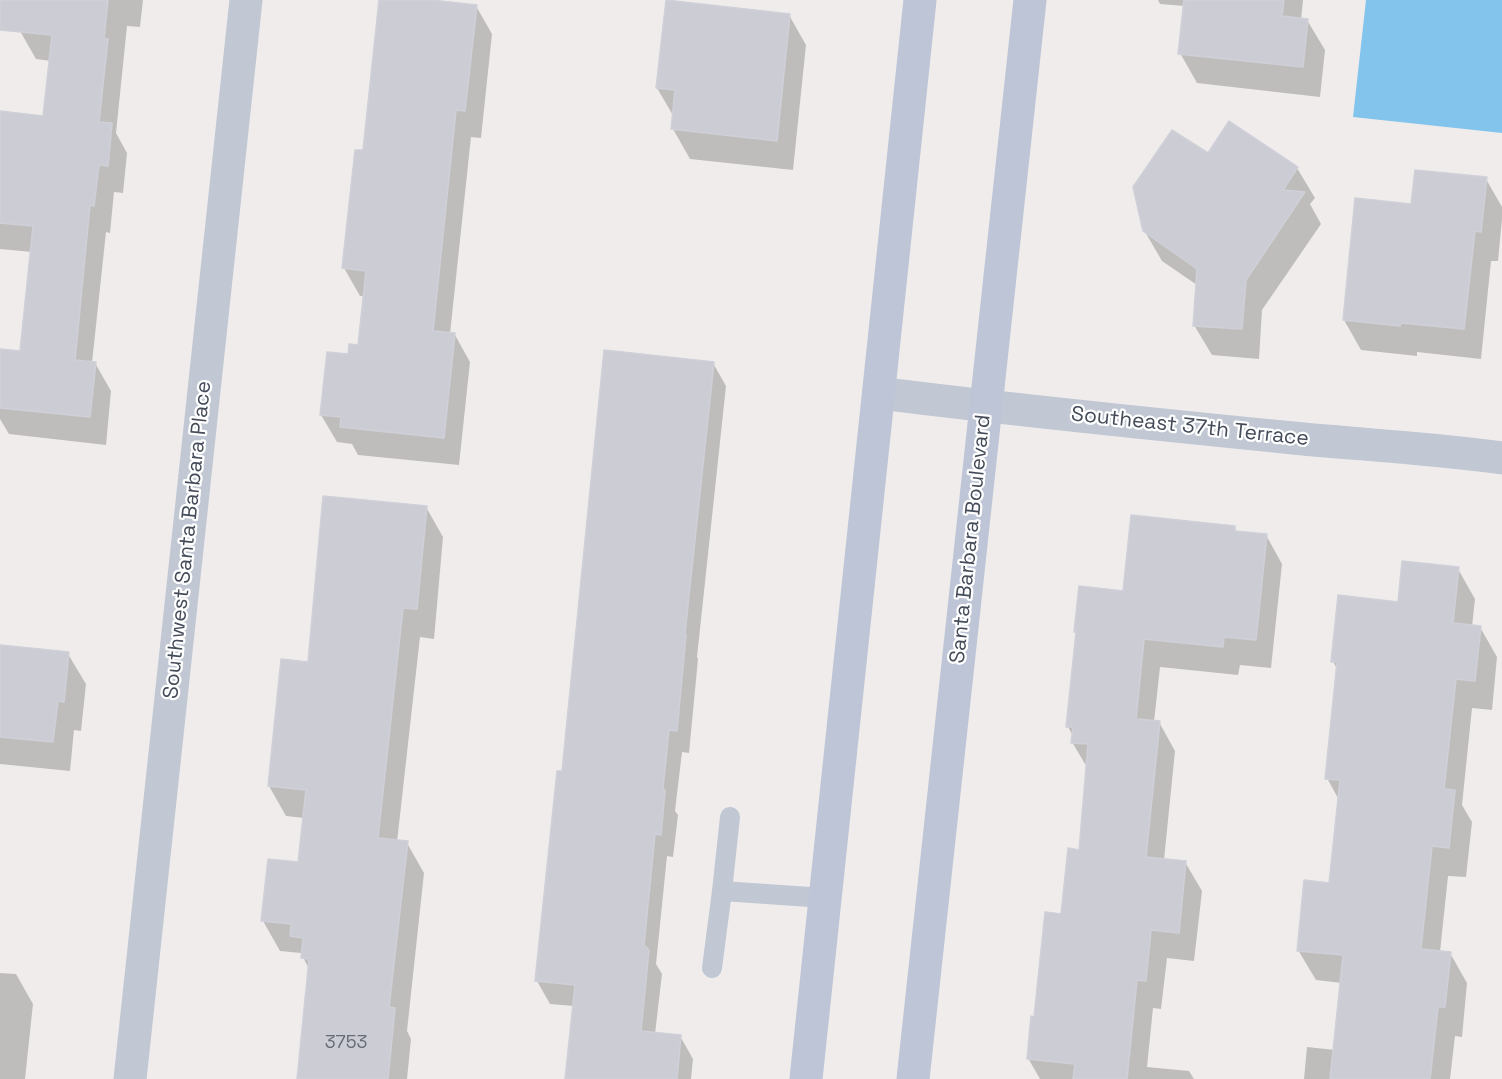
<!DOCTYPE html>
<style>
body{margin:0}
canvas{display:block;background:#efeceb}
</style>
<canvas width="1502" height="1079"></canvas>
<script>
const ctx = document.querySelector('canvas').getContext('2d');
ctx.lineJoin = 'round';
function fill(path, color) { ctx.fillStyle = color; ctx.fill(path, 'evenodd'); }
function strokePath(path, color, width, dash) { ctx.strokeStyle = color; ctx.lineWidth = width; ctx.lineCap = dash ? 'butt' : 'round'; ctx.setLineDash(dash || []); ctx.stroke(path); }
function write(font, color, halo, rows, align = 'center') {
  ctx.font = font + ' "Space Grotesk",sans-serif'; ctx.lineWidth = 4.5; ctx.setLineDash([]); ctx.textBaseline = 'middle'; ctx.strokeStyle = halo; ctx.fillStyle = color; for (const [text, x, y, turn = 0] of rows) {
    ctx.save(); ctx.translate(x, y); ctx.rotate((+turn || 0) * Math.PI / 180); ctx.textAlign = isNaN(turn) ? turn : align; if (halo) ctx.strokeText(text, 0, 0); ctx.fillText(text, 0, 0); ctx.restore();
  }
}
fill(new Path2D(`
 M1366,0H1502V133L1353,117Z`), '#83c4ec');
fill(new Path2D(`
 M23,0H143L140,27L127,26L116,133L127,153L123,193L114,192L110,233L106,232L92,363H95L111,391L106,445L9,434L0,419V350L22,352L32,252L0,249V113L45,118L51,61L36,59L20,31Z
 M380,0H417L476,6L492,34L481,138L471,137L450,334L455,335L470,362L459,465L358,455L352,444L337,442L321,415L349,356L359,347L365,296H360L344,268L364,152Z
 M1158,0H1303L1301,20H1307L1325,50L1320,97L1197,83L1180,53L1185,6L1160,4Z
 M789,15L806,45L793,170L690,159L673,129L674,117L657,88Z
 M1208,155L1297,168L1315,198L1310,204L1321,224L1262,310L1259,359L1212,355L1194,325L1197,285L1162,261L1144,230Z
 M1486,179L1502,207V219L1498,261H1491L1481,359L1417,352V356L1361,350L1344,320L1412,205Z
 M713,363L726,386L697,657L698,659L689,753L682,752L675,811L678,815L673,857L667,856L656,964L662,974L655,1034L680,1036L693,1059L691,1079H567L574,1006L550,1004L537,981Z
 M426,507L443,537L434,639L420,637L397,842L407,843L424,873L407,1031L411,1039L407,1079H298L309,969L301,953L280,951L263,921L300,864L304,818L286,816L269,786L309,663Z
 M1234,527L1237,532L1266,535L1282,564L1271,668L1240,665L1238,675L1160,667L1154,722H1159L1175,751L1164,860L1185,862L1202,891L1194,961L1167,958L1161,1009L1153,1008L1147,1067L1189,1071L1194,1079H1040L1028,1058L1062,916L1080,851L1088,769L1072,742L1073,736L1068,727L1078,634L1124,592Z
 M1458,569L1475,599L1472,627H1480L1497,657L1492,710L1472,708L1462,805L1472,822L1466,877L1448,876L1440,952L1450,953L1467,983L1462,1037L1455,1036L1450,1079H1304L1307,1047L1335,1050L1342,983L1316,980L1298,950L1330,885L1339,800L1327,778L1338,671L1333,661L1399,604Z
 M0,647L68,654L86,684L81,731L74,730L70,771L0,764Z
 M0,973L16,974L33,1004L25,1079H0Z`), '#0003');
const building = new Path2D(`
 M0,0H108L104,38L108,39L99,122L112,123L108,166L99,165L94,206L90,205L75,360L96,362L90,417L0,408V349L20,351L33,226L0,223V111L43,116L52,35L0,30Z
 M379,0H431L477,5L465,111L456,110L433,331L455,333L444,438L340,427L341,417L320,415L327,352L348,354L349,344L358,345L366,271L342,268L355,150H363Z
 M666,0L790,14L777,141L671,129L675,90L656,88Z
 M1184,0H1284L1282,16L1308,19L1303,67L1178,54Z
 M1229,121L1298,167L1283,190L1305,192L1246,280L1242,329L1193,326L1197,269L1143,231L1133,187L1172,130L1208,153Z
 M1415,170L1487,177L1481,232L1475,231L1464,329L1401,323L1400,326L1343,320L1355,198L1411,204Z
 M604,350L714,362L685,633L686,635L677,731L669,730L663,788L665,791L661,835L655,834L644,945L649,950L641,1031L681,1035L677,1079H565L575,985L535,981L557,771H562Z
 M323,496L427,506L417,609L403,608L378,838L408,841L389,1007L395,1008L388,1079H297L309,959L301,958L303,938L290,936L291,924L261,921L268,859L298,862L306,790L268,786L281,659L308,662Z
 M1131,515L1235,526V531L1267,534L1256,640L1224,637L1223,647L1144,639L1136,719L1160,721L1146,857L1186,861L1179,933L1151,930L1146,981L1137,980L1127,1079H1073L1075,1064L1027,1059L1031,1016L1034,1017L1045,912L1061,914L1068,848L1079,850L1088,744L1071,743L1073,727H1066L1076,632H1074L1079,586L1123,591Z
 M1402,561L1459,567L1453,623L1481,626L1475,681L1456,679L1444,789L1455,790L1449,848L1432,846L1421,949L1451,952L1445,1007H1438L1430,1079H1330L1343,955L1297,951L1304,880L1329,883L1340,780L1325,779L1337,662H1331L1338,595L1398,602Z
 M0,645L69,652L64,702L58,701L53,742L0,737Z`);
fill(building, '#cbccd4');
strokePath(building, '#cfd0d8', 1.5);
strokePath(new Path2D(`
 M730,817L722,891L825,898
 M712,968L722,891`), '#c1c8d4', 20);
strokePath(new Path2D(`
 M879,393C1020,411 1162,425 1303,439C1370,445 1436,449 1502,458
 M130,1079L246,0`), '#c1c8d4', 33);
strokePath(new Path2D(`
 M806,1079L920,0
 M913,1079L1030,0`), '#bdc5d6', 33);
write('18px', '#666b78', null, [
 ["3753",346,1043]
]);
write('21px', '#444b59', '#fff', [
 ["Southeast 37th Terrace",1190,427,6],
 ["Santa Barbara Boulevard",971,539,-84],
 ["Southwest Santa Barbara Place",188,540,-84]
]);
</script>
